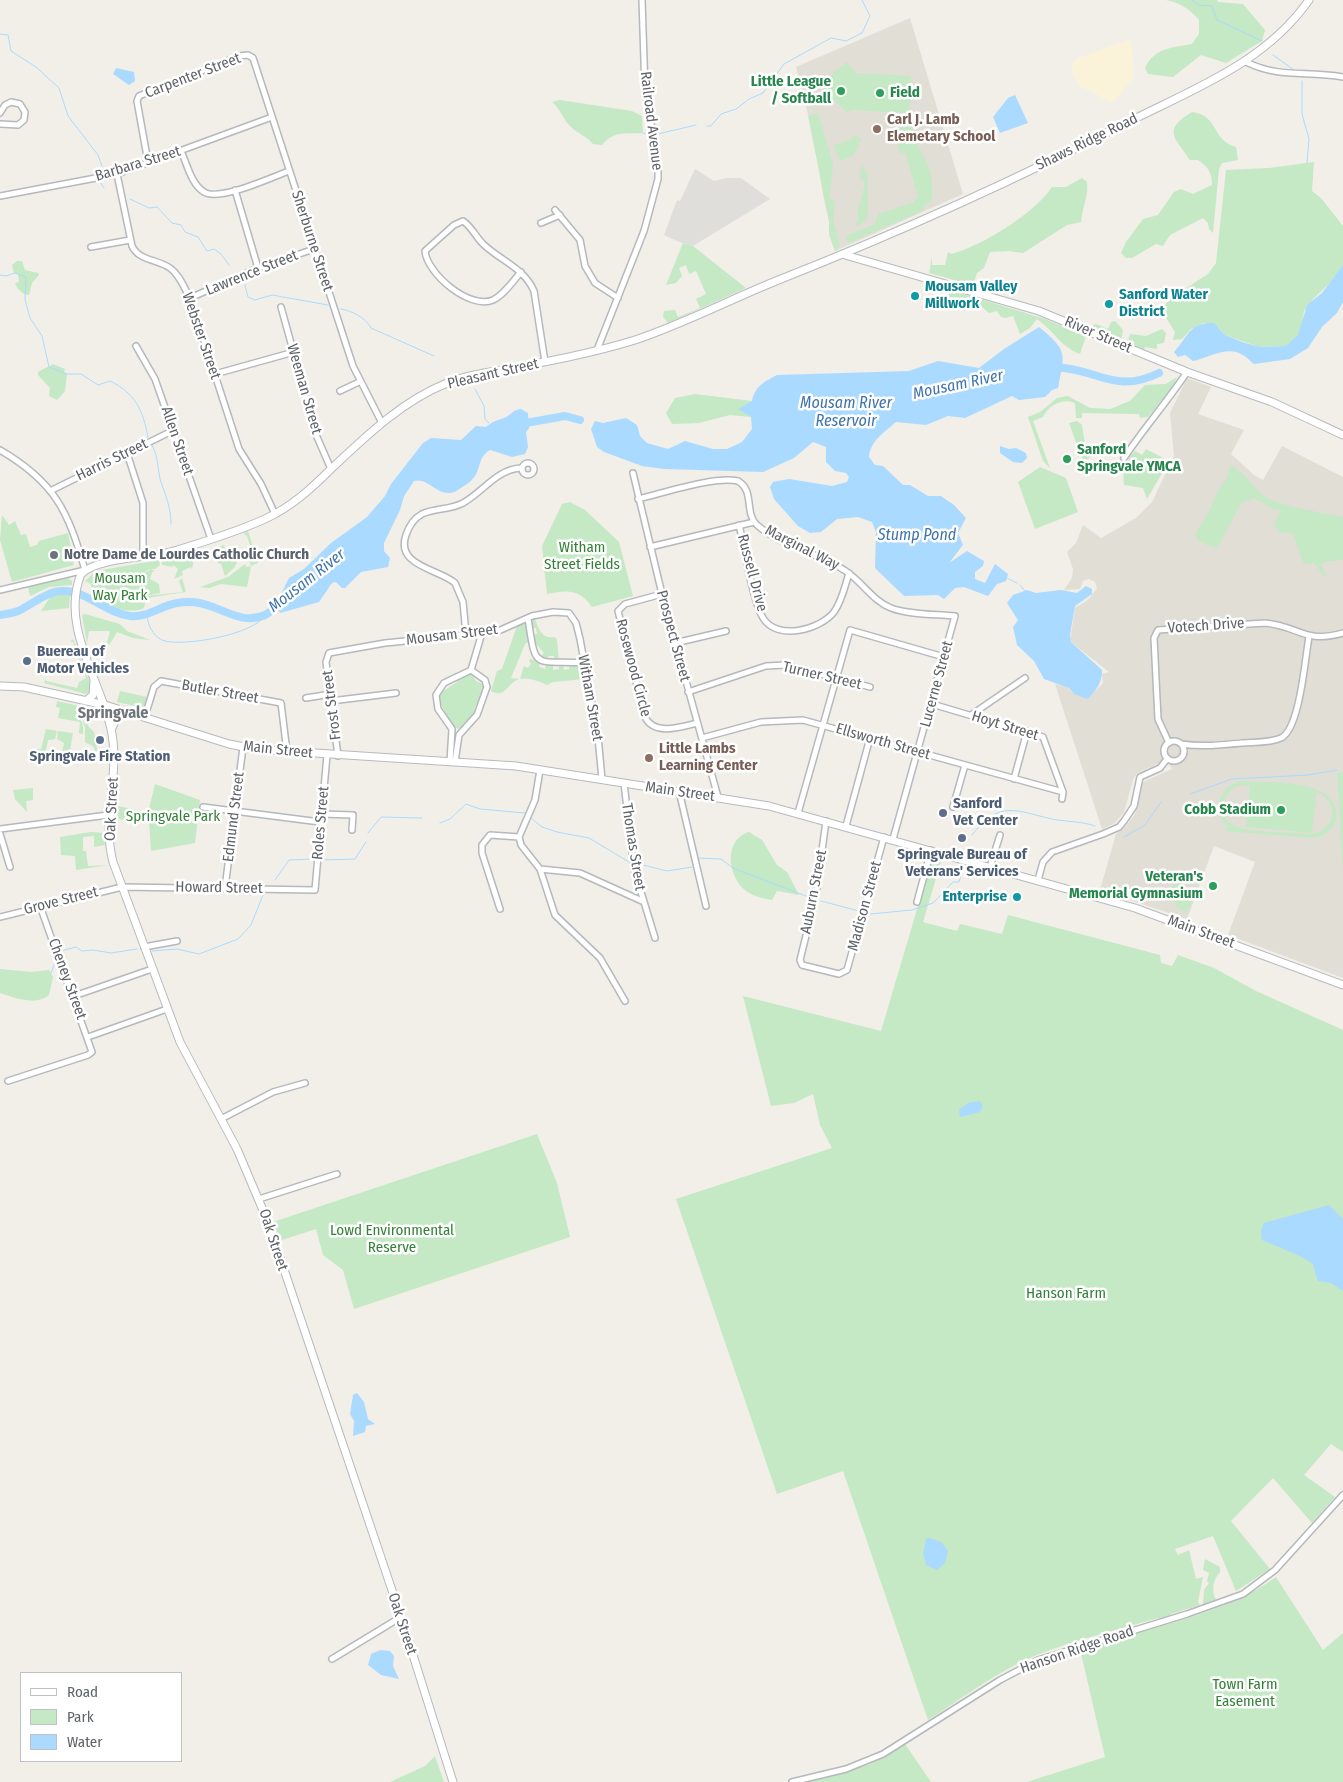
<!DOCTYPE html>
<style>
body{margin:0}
#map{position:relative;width:1343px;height:1782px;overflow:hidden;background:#f1efe8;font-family:"Fira Sans Condensed",sans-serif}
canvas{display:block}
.legend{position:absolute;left:20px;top:1672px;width:162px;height:90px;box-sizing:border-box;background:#fff;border:1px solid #bfc1c3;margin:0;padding:6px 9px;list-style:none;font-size:15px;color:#5f6368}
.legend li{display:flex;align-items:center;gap:10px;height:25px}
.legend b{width:25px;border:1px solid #bfc1c3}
</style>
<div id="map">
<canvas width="1343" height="1782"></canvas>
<ul class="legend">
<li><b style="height:6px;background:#fff"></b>Road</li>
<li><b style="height:14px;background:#c5e8c5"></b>Park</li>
<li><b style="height:14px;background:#aadaff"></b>Water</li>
</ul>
</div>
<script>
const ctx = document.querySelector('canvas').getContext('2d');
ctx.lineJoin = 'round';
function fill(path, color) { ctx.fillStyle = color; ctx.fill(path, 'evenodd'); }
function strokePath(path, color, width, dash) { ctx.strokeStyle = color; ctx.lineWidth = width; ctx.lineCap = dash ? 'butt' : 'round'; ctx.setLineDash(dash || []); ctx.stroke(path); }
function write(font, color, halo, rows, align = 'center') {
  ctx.font = font + ' "Fira Sans Condensed",sans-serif'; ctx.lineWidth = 5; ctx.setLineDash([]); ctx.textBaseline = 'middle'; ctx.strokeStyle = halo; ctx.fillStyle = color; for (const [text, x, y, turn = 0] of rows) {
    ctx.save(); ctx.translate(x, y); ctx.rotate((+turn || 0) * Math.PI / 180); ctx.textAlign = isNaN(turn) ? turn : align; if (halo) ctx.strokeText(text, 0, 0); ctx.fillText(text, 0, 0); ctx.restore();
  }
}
fill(new Path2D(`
 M695,169L714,181L727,178H741L770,199L693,246L679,242L664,235L677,200L680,201Z`), '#e0deda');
fill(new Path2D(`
 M910,18L963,194L835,251L829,234V221L823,195L815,142L796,67Z
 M1187,378L1211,387L1198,414L1244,430L1231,454L1254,475L1263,480L1282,446L1343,477V978L1228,935L1255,862L1214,846L1187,919L1100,890L1116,834L1127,825L1135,814L1143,782L1172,769L1167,760L1137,773L1133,780L1124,812L1115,823L1102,829L1055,684L1067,687L1074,694L1091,695L1103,683L1102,674L1109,672L1070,641L1075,608L1088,600L1097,588L1095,582L1089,579L1083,581L1080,589L1064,590L1072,578L1073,569L1067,552L1076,543L1083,525L1101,538L1136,518L1152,502L1174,456L1170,413Z`), '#e1ded6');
fill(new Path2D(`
 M1166,0H1217L1218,2L1243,4L1265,30L1262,41L1226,63L1201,55L1173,77L1148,74L1145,68C1155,47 1172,48 1192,44L1199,34V20C1191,10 1179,2 1166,0Z
 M847,62L855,73L911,76L910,113L851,110L848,114L819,85Z
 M560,100L632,111L642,116L643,133C627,134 613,130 602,145L593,144C587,136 578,134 571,127C563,120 561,109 552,102Z
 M1192,112C1220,116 1211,140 1236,147L1238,160L1222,163L1219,169L1213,233L1209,229L1208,223L1203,218L1170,235L1163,246L1156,244L1132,258H1126L1121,253L1126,242L1143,219L1158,215L1174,192L1181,189L1193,194L1212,185C1212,172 1208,167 1198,160H1190C1177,139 1160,131 1192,112Z
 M818,113L833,164L830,198L835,202L833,221L840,246L835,251L829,234V221L808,116Z
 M911,125C919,158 935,162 932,200L923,207L924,210L849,243L846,239L848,235L875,224L878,214L914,202L918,196L905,152L900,154L894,130Z
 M855,135L861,139L854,155L840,161L834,145L850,140Z
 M1314,162L1312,191L1321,198L1343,226V265L1332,281L1313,299L1304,311L1301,329L1296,340L1286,346L1259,347L1225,335L1219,328L1204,323L1191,329L1182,339L1173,340L1175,332L1165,316L1164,307L1169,299L1208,274L1216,263L1226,170L1269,168Z
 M862,165L867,173L868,214L866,220L857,226L855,223L858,221C856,207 864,195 865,181L860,178Z
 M1082,178L1087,182C1089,195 1082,208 1081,222L1067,225L1023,253L1009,251L990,252L984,268L977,273L974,282L981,285L979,287L929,273L932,257V265H945L948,252L951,254C982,246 1035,213 1052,187H1066Z
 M683,243L693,246L746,288L668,323L663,317L664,311L675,310L678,317L700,308L696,299L706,294L696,271L689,274L686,265L679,268L682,276L676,283L666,285Z
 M17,261H22L25,270L38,273L39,275L32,283L29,295C23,295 17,289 15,283L19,282L18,273H14L12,265Z
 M951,290L1045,319L1086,336L1080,354C1062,348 1053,330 1037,319L1030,328L1020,334L1013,316L1006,318L1001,317L997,311L989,313L981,306L962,311L961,304L953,305V302L946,301Z
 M1115,321L1123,330L1121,341L1090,327L1096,324L1108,329L1111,322Z
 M1162,329L1166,333L1164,343L1157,344V349L1145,347L1144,350L1127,344L1130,334L1146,336Z
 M53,364L65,369L64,372L67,374L65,391L57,400L49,396L50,388L38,375V372Z
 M1177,377L1173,387L1148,417L1140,418L1139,414L1082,413V418H1076L1075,403C1062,398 1049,405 1043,417L1033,421L1050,468L1043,461L1028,417L1040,412L1057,398L1068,396L1090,408L1110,409L1130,401L1145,385L1166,384Z
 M695,394L752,401L751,417L730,415L699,423L672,424L666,413L675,398Z
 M1077,421L1082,425L1085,445L1093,453L1088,459H1082L1069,423Z
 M1146,449L1169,461L1147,499L1143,488L1124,485C1122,471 1126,460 1135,451L1142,455Z
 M1230,466C1244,470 1254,490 1267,498C1277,505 1328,514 1343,517V560L1323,562L1321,565L1326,576L1325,577L1314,563L1304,564L1293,534L1279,532L1274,525L1281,510L1273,509L1254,498L1241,503L1218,547C1211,548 1201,543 1196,537V532L1207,516L1219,489L1226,480Z
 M1040,467L1066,478L1078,512L1035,529L1018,482Z
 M570,502L585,510L619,542L633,596L592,607C579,589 568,590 547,594L542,546L562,504Z
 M2,515L9,525L15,521L21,535L26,534L30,547L37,545L39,541L68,533L74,565L12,582L0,540Z
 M248,531L258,563L251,566L247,587L221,584L209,588L200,587L228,577L245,564L246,567L251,566L249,560L254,558L247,536L243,533Z
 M224,545L226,552L236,554L239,558L234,568L225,576L221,564L217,563L221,554L217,549L215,552L212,550Z
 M189,552L197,556L194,558L192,570L191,567L182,571L183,575L174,579L178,569L173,565L172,567L162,565L161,559Z
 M159,560L160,565L155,569H149L139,576L151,569L155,571L152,572L150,579L159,584L160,593L146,596L183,592L179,581L182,578L186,592L146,598L144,608C131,614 115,608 101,605L102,599L92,595L91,584L85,581L96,571Z
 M68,578L72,581V585L49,587L30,596L28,587Z
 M57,595H70L69,608L41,611L51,596Z
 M85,614L120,624L127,631L150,640L133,638L117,632L109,645L107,643L110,631H89L87,643L82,615Z
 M535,618C538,628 542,640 555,637L557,640L559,661H555L554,656H549L546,661L540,657L544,653L536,644H534L533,635L537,634L536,628H531V619Z
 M524,623L527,627L528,642L525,644L511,678L520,679L524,666L528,668L531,664L529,660L531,659L540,663L539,667L545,669L546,665H553V670L559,669V665H563L564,670L569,669V665H579L582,668L584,679L553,682L547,685C538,681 525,675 515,681C506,687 504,698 491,691L497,671L502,669L517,626Z
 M73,639L89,680L91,691L86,694L44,683L46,678V681L77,688L79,682L86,678L73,642H70Z
 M470,672L476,681L486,685L474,709L478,711L462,725L463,727L459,729L452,726L441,704L438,705V691L442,692L457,682L455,678Z
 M120,691L147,697L143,708L117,702Z
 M57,701L79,706C77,716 85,723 83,734L79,733L80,722L58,718L60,708L56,707Z
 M80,706L85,707L88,726L94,732L97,749H104L95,751L94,747L85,742V727L80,714Z
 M46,729L57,731L55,739L48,740L46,750L62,753L64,743L57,739L58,731L73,733L70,751L65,756L63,755L62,758L52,756L51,761H44L38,756L31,754L35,749H41Z
 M1343,772V871L1337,773Z
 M1246,781C1271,783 1343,778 1336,820C1332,831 1324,836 1313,838L1225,831L1227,826C1210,808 1222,781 1246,781ZM1241,785L1320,793C1330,799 1334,809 1331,821L1320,832L1310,834C1290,832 1252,833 1235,826C1214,817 1222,790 1241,785Z
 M155,784L200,800L195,843L151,851L149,821L112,819L114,805L148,813Z
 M1250,786L1316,793L1312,833L1246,827Z
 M33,788V800L26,801L27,812L15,799L13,790Z
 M91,832L104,833L105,845L94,847V836L83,837V851H86L88,866L109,865L76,870L75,856L61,855L60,837Z
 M749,832L762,840L777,865L787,872L799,895L777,891L772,900C761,898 747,895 740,885C727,868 726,839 749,832Z
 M934,852L943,855L923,922L957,931L960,924L1002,934L1008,915L1160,955L1161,963L1172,966L1178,955L1214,968L1256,991L1343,1030V1452L1331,1444L1304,1475L1335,1497L1312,1523L1273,1478L1231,1521L1270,1569L1236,1591L1213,1536L1175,1549L1178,1555L1189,1550L1196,1579L1203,1577L1198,1602L1200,1605L1171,1614L1169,1617L1160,1620L1158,1618C1111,1632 1063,1642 1019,1663C987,1679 958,1701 928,1720L843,1471L777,1494L676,1199L832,1148L820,1125L813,1094L794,1103L771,1106L743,996L881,1031Z
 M1175,879L1196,894L1186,912L1178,909L1171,892Z
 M0,969L31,972L49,970L53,977L49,995C36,1006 15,998 0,993Z
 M537,1134L557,1183L570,1237L354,1309L343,1270L323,1255L316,1229L279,1241L273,1222Z
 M1205,1559L1220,1567V1572C1213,1580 1211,1590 1216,1600L1203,1605L1204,1590L1209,1583L1207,1581L1209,1573L1203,1570Z
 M1276,1577L1323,1650L1343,1633V1782H1027L1105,1757L1080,1649C1139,1631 1229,1613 1276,1577Z
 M905,1744L931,1782H807L870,1764Z
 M435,1756L444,1782H390L425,1766Z`), '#c5e8c5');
fill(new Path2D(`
 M1131,39L1134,75L1133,80C1124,85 1123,95 1112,102C1099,99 1096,90 1082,88C1074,80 1068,69 1076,59Z`), '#fbf3d9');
fill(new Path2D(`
 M116,68L134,72L135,81L129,85L113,74Z
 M1015,95L1028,123L1000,133L993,117L1008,98Z
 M1343,265V302L1337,313L1322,327L1308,348L1290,359L1254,364C1250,361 1246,356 1241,354C1226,346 1208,358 1193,361L1185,355L1178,357L1174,352C1188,337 1189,322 1214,323L1225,335L1245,343L1260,347L1286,346L1298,335L1307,305L1322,293Z
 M1039,327C1068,351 1065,353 1058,388L1052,390L1045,397L1019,400L1012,396L965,418L948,416L926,425L896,422C885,432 870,441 869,457L875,465L883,466L903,485H910L928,496H941L954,505L966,518L958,533L963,545L949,563L967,551L984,561L983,566L975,572V579L985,583L995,564L1008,574L1006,581L997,584L988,596L964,587L955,588L944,599L938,595L904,596L875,568L876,532L872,522L858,517L837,519L821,532L810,533L798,526L774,499L770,487L773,482L789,479L832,486L847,482L849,477L846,473L835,471L826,462V447L813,442L794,458L763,472L664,469L642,466L604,452L597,447L591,429L595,421L603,423L626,418L637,425L640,436L647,443L668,449L685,441L713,449H727L742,442L752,429L751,417L738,409L752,401C755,386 764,382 777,375L909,371L938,361L979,368L1004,349Z
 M521,409L528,413L529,428L526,432L528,447L525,454L512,457L490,450C474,459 485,474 464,486C459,489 456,492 450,493C436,494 427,477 414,481L404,496L400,510L384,543V551L390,558L388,567L361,572L345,588H342L336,582L332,583L319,602L280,613L278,609V600L289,578L304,569L331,543L367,517L385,496L391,484L423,443L431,438L461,440L476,426L486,427C492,422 495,421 504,418C510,416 512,410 521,409Z
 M1000,446L1009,449L1016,448L1026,453L1027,458L1022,463L1013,462L1000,453Z
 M1086,586L1092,589V594L1075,606L1070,635L1071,642L1102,670C1103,681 1095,693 1087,699L1074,694L1069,688L1044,679L1034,661L1017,645L1013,627L1018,620L1007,603L1013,595L1027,590L1036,593L1061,590L1077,593Z
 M979,1101L983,1106L980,1112L960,1117L959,1110L968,1103Z
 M1329,1205L1343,1219V1291L1331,1283L1318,1281C1316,1276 1315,1269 1313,1265C1309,1258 1272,1245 1262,1240L1261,1231L1264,1223Z
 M357,1393L364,1402L368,1419L375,1424L366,1426L365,1432L353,1436L354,1421L350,1414L353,1395Z
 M930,1538L941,1542L948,1551L945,1563L937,1570L926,1565L923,1554L926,1539Z
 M380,1650L390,1651L394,1656L393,1666L399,1679L381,1675L368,1665L371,1654Z`), '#aadaff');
strokePath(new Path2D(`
 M1192,0L1199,5L1212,6L1217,20L1262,41
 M0,34L8,35L11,51L36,67L59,88L68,116L98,155L102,166
 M1273,55L1294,70
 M1302,81V114L1309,139L1307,163
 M707,126H711L721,114L736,109L749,99L763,93L784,64L831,38L846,41L862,33L870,16L862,0
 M643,133L647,134
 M658,134L696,125
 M100,182L104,188
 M130,199L149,208L157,207L172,223L181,225L185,232L198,237L207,251L214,249L221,254L229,265
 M0,275L6,276L15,273L26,277L25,300L30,318L42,336L49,367L67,374H81L98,385L110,381C135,393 143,410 148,437
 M245,285L248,297L255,300L272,295L328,305
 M341,309C352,311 365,317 371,328L434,356
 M475,389L484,406L485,419L489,423
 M152,445C159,460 157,464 160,479C165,495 171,506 171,524
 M1007,578L1017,583
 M1020,585L1025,591
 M187,598L189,602
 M147,615C148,625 152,635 162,640C180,648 256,634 264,616
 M1190,794L1232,779L1308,775L1337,770
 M531,818L542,827L557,832L589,838L629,862
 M440,823L450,819L466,804L480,809L525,813
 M368,833L381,817L422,818
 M972,835C1000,799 1016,811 1052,819C1067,822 1081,821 1095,826
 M1124,837L1145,825L1161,802
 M698,858L721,859L733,868L811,898
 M322,860L355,859L366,842
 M639,864L667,871L692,867
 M275,880L289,860L313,859
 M821,901L859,911
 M870,914L912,910L933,903L953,882H959L964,867
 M61,951L76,947L82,951L93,950L111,953L137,949
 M152,951L177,949L199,954L238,939L251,925L263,895
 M51,973L56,960`), '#aadaff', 1);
strokePath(new Path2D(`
 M1054,367C1097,368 1114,395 1159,373
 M520,424L565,416L580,420
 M0,615C6,614 13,613 18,611C33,604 47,591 63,591C87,591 106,613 130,616C147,618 160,606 177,603C188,601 200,602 210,606C228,612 245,624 265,615C272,611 280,605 287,600`), '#aadaff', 8);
const street = new Path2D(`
 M1246,62C1281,79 1306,70 1343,77
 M0,113L5,105L11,102L20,104L25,112L24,120L18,125L0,124
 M181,151C187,164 191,184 204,192C219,202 272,177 289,171
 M148,162L137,101L139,96L239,56L248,55L253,58L353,366L382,423
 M117,174L132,246C139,261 157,259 170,268C180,275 184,288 190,298L239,449L261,484L275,514
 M235,190L258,268
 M0,196L117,174L272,117
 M555,210L580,240L585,266L595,283L618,298
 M541,223L560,215
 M91,247L130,240
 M521,272C513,281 504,295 493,300C470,310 427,274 425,251L454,225L463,221C471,226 476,237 483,244C501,261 524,268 534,291L545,362
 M190,298L258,268L314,249
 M281,307L317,437L331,469
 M136,346L155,379L211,539
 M597,350L644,231L658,179V163L645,90L642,0
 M215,374L294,352
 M340,391L359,382
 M0,450C55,482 68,511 85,570L0,590
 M127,453L143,503V557
 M1124,458C1144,428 1167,402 1187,372
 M522 469a6 6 0 1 1 12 0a6 6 0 1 1-12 0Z
 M633,473L662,594L718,797
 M50,491L174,430
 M638,499C664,493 713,476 738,481C755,491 744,513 757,525C782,547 820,553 847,572C863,583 873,601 891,608C910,615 935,614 955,616L893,839
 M739,525C745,548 752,600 763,618C777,641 820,630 834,612C842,601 845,586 849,573
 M650,547L754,522
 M662,594L625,604L618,611L645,717C654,736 681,727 697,723
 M528,618C536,672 533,660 585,663
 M466,634L463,602L455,583C439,569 395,566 406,535C409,526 413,519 422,514C435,508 450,510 463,503C483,492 497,469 521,468
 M675,643L726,631
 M471,670L482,633
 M688,692L766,666L785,665L870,687
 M306,698L331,694
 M331,701L396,693
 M932,704L1043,737L1063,792L1062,799
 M971,715L1025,678
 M145,716L154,687L161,681L281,703L287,752
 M702,738L761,722L803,720L1063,792
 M1164 751a10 10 0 1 1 20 0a10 10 0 1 1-20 0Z
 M1169,743L1158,719L1154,638L1158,630L1265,623C1299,626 1304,644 1343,633
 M1181,744C1202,747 1222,745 1243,743C1255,742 1270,743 1281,738C1300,729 1305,658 1309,637
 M338,756L326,662L329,653L385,643L496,632L532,616L553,612L569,613L576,623L580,639L598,737L602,779
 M450,762L452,729L438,709L436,695L444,683L471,670L485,680L487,687L477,715L459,735L455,762
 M540,770L535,800L519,837L521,845L540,869L555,915L600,958L625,1001
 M1014,779L1027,731
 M624,783L634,869L655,938
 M679,791L706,906
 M203,807L320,822
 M953,807L965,765
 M798,813L850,630L944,657
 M322,814L353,815L352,830
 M826,821L816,895L800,960L802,965L839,974L847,970L884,837
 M846,826L870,738
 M0,829L108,815
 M0,834L10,867
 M990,867L1000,835
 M540,869L580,873L642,901
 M1038,880L1043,862L1052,852L1103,834L1119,827L1124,821L1134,806L1140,777L1160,768L1167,759
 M225,888L243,747
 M917,902L931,850
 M500,909L482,853V845L490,835L519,837
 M0,917L122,887L315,890L327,755
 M144,947L177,941
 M74,996L152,969
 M88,1037L167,1009
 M8,1081L88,1055L92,1052L40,906
 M221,1119L273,1092L305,1083
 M259,1199L337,1174
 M332,1659L401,1617
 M792,1782L846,1769L883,1754L1000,1680L1038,1660L1187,1614L1243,1594L1275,1570L1343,1495`);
const secondary = new Path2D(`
 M845,255L1039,311L1187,372L1272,402L1343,435
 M0,686L24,687L105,705L229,744L254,749L516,766L769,806L1135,908L1343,985
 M86,701L93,695L94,681
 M111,730L117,717L128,713
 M453,1782L401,1617L268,1222L237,1149L180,1042L113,862C101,817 121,773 111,729C100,679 60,626 81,574C98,557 150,558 174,551C204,542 236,532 265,519C291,507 311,489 331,469C365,437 402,401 447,383C466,375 487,373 507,369C550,361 593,353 635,340C683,324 729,300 776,281C895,234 1014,181 1128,122C1194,89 1266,62 1309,0`);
strokePath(street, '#b5b8bc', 8);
strokePath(secondary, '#b6babf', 9);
strokePath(street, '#fff', 5);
strokePath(secondary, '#fff', 7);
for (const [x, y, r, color] of [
 [841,91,5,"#2e9e5b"],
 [880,93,5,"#2e9e5b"],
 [877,129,5,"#8d6e63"],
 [915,296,5,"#0f9aa8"],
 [1109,304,5,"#0f9aa8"],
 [1067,459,5,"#2e9e5b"],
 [54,555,5,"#6b7280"],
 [27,661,5,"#5c6f8a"],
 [100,740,5,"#5c6f8a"],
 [649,758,5,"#8d6e63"],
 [1281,810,5,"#2e9e5b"],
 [943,813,5,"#5c6f8a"],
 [962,838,5,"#5c6f8a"],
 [1213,886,5,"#2e9e5b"],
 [1017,897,5,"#0f9aa8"]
]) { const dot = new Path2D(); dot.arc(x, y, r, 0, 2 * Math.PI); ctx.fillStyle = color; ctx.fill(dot); strokePath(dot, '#fff', 2); }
write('15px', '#5f6368', '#fff', [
 ["Carpenter Street",193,76,-21],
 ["Railroad Avenue",651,121,83],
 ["Shaws Ridge Road",1087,142,-26],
 ["Barbara Street",138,164,-17],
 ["Sherburne Street",312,241,72],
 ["Lawrence Street",252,273,-22],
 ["River Street",1098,335,23],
 ["Webster Street",201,336,71],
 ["Pleasant Street",493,374,-13],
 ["Weeman Street",304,389,74],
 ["Allen Street",177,441,71],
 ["Harris Street",112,460,-26],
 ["Marginal Way",802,548,27],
 ["Russell Drive",752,573,75],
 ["Votech Drive",1206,626,-4],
 ["Mousam Street",452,635,-7],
 ["Prospect Street",673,636,75],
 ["Rosewood Circle",633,668,75],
 ["Turner Street",822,676,13],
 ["Lucerne Street",937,684,-75],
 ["Butler Street",220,692,10],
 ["Witham Street",590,698,80],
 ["Frost Street",332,705,-97],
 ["Hoyt Street",1005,726,17],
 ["Ellsworth Street",883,742,16],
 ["Main Street",278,750,6],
 ["Main Street",680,792,8],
 ["Oak Street",112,809,-87],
 ["Edmund Street",234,817,-83],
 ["Roles Street",321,823,-85],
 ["Thomas Street",633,847,81],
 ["Howard Street",219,888,1],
 ["Auburn Street",814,892,-79],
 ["Grove Street",61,901,-14],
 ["Madison Street",865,906,-75],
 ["Main Street",1201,932,20],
 ["Cheney Street",67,979,70],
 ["Oak Street",273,1240,72],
 ["Oak Street",402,1624,72],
 ["Hanson Ridge Road",1077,1650,-19]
]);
write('bold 15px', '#27864d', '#fff', [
 ["Little League",831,82],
 ["/ Softball",831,99],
 ["Field",890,93,"left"],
 ["Sanford",1077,450,"left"],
 ["Springvale YMCA",1077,467,"left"],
 ["Cobb Stadium",1271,810],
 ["Veteran's",1203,877],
 ["Memorial Gymnasium",1203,894]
], 'right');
write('bold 15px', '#785e54', '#fff', [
 ["Carl J. Lamb",887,120],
 ["Elemetary School",887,137],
 ["Little Lambs",659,749],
 ["Learning Center",659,766]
], 'left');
write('bold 15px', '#0d838f', '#fff', [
 ["Mousam Valley",925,287],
 ["Millwork",925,304],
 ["Sanford Water",1119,295],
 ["District",1119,312],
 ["Enterprise",1007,897,"right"]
], 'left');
write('15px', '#348238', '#fff', [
 ["Witham",582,548],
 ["Street Fields",582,565],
 ["Mousam",120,579],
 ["Way Park",120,596],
 ["Springvale Park",173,817],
 ["Lowd Environmental",392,1231],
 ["Reserve",392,1248],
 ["Hanson Farm",1066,1294],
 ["Town Farm",1245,1685],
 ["Easement",1245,1702]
]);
write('bold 15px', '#5b616d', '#fff', [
 ["Notre Dame de Lourdes Catholic Church",64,555]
], 'left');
write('bold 15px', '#4e5e75', '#fff', [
 ["Buereau of",37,652],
 ["Motor Vehicles",37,669],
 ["Springvale Fire Station",100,757,"center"],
 ["Sanford",953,804],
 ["Vet Center",953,821],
 ["Springvale Bureau of",962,855,"center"],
 ["Veterans' Services",962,872,"center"]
], 'left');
write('italic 16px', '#4174aa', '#fff', [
 ["Mousam River",958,385,-12],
 ["Mousam River",846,404],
 ["Reservoir",846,422],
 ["Stump Pond",917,536],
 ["Mousam River",307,581,-38]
]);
write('bold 16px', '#70757a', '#fff', [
 ["Springvale",113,714]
]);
</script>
